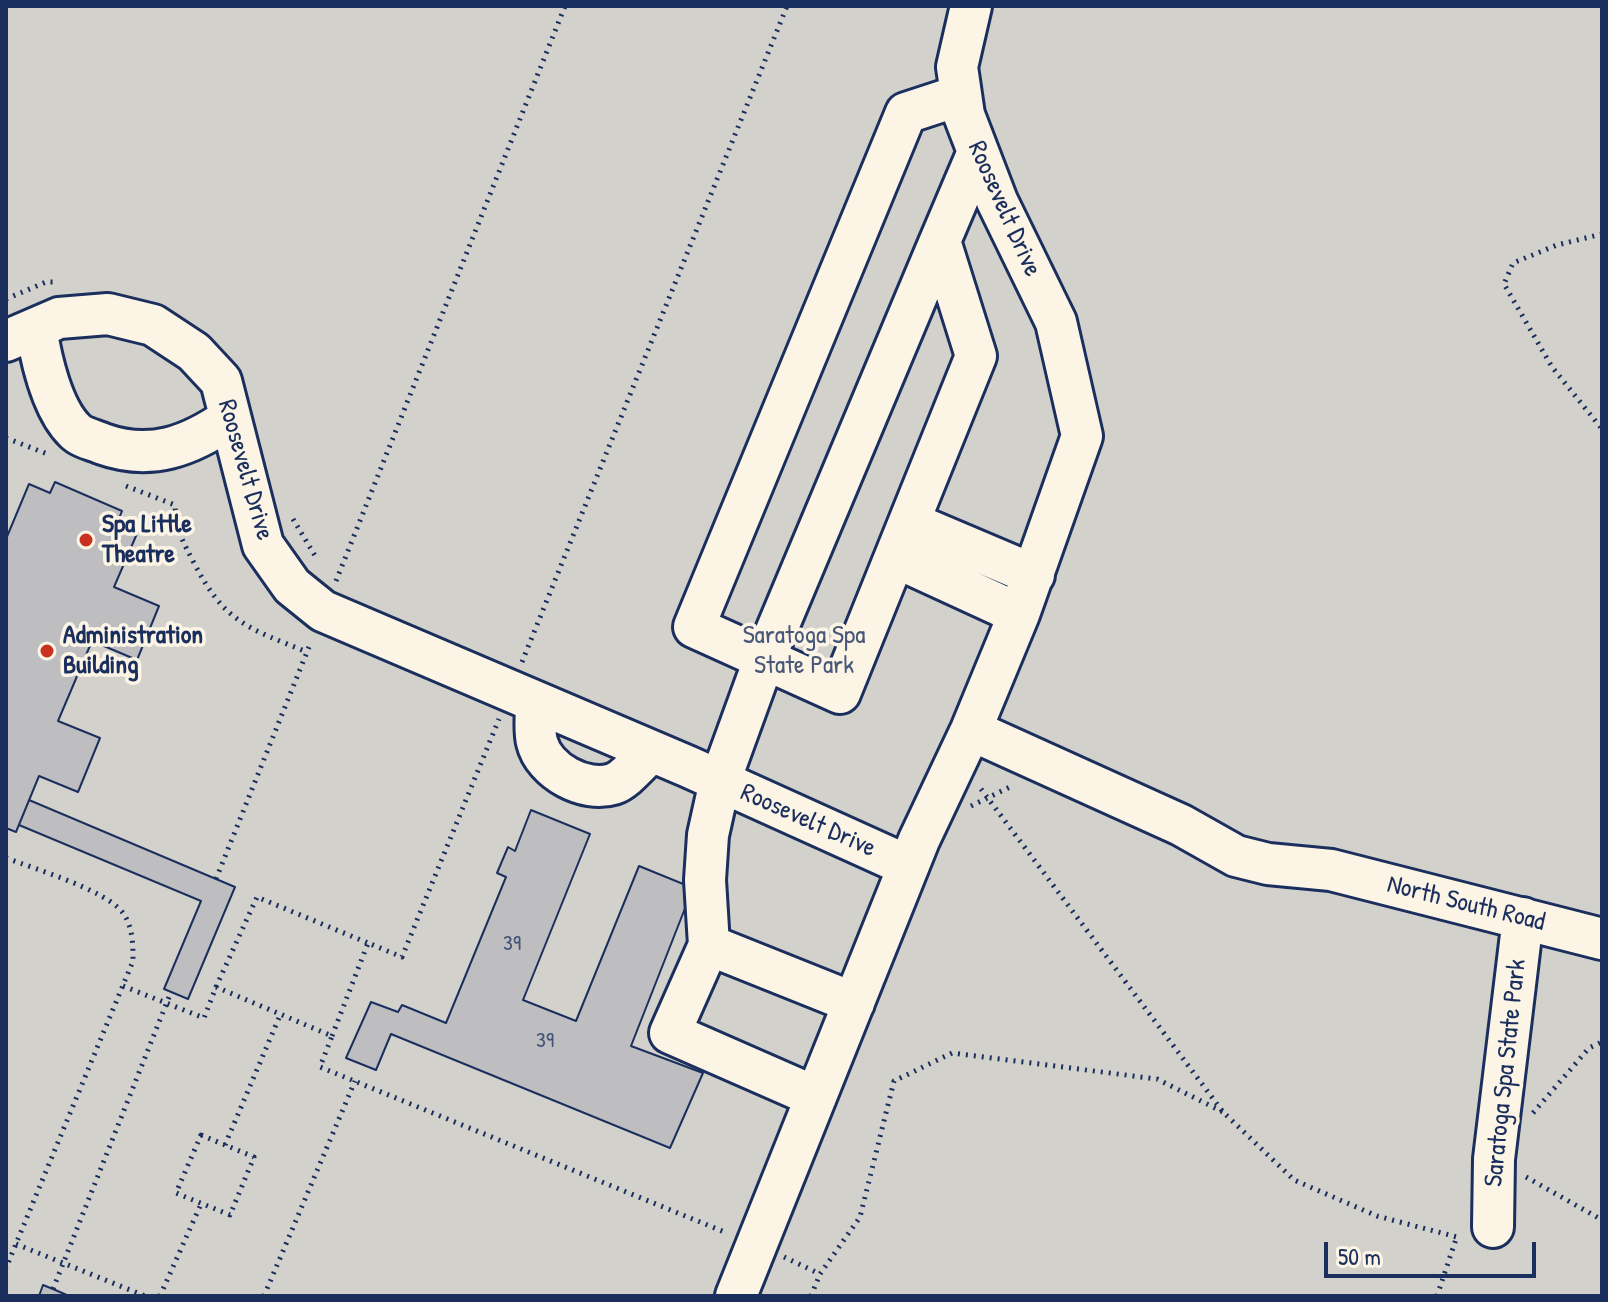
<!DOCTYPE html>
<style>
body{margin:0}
#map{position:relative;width:1608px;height:1302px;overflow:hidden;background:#f3ede0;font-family:"Patrick Hand",sans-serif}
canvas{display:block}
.frame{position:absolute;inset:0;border:8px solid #1b2f5e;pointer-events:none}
.scale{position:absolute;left:1324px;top:1242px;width:212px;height:36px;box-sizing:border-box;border:4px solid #1b2f5e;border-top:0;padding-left:10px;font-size:24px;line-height:28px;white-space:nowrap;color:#1b2f5e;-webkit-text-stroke:6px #fcf5e5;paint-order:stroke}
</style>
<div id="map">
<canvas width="1608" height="1302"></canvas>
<div class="frame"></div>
<div class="scale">50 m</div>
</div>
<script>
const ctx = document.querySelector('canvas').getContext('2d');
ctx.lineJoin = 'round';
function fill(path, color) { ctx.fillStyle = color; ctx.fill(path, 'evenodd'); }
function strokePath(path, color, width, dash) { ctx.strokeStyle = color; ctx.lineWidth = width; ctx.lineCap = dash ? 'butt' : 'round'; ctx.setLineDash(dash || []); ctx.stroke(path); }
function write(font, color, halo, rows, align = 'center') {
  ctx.font = font + ' "Patrick Hand",sans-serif'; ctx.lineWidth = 7; ctx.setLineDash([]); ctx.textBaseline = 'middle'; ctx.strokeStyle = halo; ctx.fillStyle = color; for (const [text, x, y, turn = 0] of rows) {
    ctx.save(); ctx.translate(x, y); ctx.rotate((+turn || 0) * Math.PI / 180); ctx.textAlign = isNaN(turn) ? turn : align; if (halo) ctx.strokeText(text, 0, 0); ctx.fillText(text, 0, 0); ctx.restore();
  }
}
fill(new Path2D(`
 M6,6H1602V1296H6Z`), '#d3d1cc');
const building = new Path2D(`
 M55,482L122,511L118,521L139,529L114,587L159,606L137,660L92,641L58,721L100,738L78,792L39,776L16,832L6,828V539L29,484L50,493Z
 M29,800L235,887L188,999L164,989L201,901L19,825Z
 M531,810L590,834L523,1000L576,1021L639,866L693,888L631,1046L703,1073L670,1148L391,1034L376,1070L346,1058L371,1002L398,1012L402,1005L446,1023L506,877L497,873L508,847L515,851Z
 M43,1285L53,1289L69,1296H39Z`);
fill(building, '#bebec0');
strokePath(building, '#1b2f5e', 2);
const minor = new Path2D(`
 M961,95L906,113L694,627L840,693L976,356L940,241L977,154
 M36,328C41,359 52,409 75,431C82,438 94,440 103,444C151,461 190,446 230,418
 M6,341L59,318L108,314L153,325L194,352L221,381L263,545L292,586L323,611L689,767L908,866
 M909,522L1034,575
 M895,557L1019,614
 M536,704C536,716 534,731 537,742C544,771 585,793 613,784C626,780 640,761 651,752
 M971,730L1181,825L1236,856L1268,864L1331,870L1602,939
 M709,945L705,880L708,835L720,781L764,660L940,241
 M816,1097L670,1033L709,945L854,1003
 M1493,1227L1494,1159L1523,918
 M736,1296L919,840L971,730L1019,614L1082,436L1056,322L997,201L964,115L957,67L971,6`);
strokePath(minor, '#1b2f5e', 46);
strokePath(new Path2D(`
 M1602,234L1557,245L1513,263L1504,284L1552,367L1602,429
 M6,299L46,282H57
 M6,438L50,455
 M126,486L175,505C176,530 183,542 194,563C225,623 248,628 307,652
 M293,519L317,559
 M336,581L565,6
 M522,662L787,6
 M981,789L1223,1112L1294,1180L1377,1216L1457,1237
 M971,806L1010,787L1013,788
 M6,858C35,869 106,890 123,913C133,927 133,945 133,961L6,1268
 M216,879L311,642
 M123,986L204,1018L216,987L332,1036L320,1067L727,1233
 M216,987L257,897L368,943
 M332,1036L368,943L402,957L499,719
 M1533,1113L1589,1048L1602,1042
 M201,1135L254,1157L230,1215L176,1193Z
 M225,1145L281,1013
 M1526,1177L1602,1220
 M16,1244L145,1296
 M784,1257L820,1274L860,1217L894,1081L952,1053L1157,1079L1223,1112
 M53,1289L171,992
 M160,1296L201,1204
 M264,1296L355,1081
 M811,1296L820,1274
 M1437,1296L1457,1236`), '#1b2f5e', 5, [2, 6]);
strokePath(minor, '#fcf5e5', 40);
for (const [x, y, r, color] of [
 [86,540,8,"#c8321e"],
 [47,651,8,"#c8321e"]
]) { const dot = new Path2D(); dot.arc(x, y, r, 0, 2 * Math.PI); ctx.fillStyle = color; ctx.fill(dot); strokePath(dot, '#fcf5e5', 3); }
write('22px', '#445376', null, [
 ["39",512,944],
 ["39",545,1041]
]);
write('26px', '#1b2f5e', '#fcf5e5', [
 ["Roosevelt Drive",1004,209,66],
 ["Roosevelt Drive",245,470,74],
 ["Roosevelt Drive",808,821,24],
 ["North South Road",1466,904,14],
 ["Saratoga Spa State Park",1506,1073,-84]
]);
write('bold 26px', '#1b2f5e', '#fcf5e5', [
 ["Spa Little",102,525],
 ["Theatre",102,555],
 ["Administration",63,636],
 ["Building",63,666]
], 'left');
write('26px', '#49587a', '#fcf5e5', [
 ["Saratoga Spa",804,636],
 ["State Park",804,666]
]);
</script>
